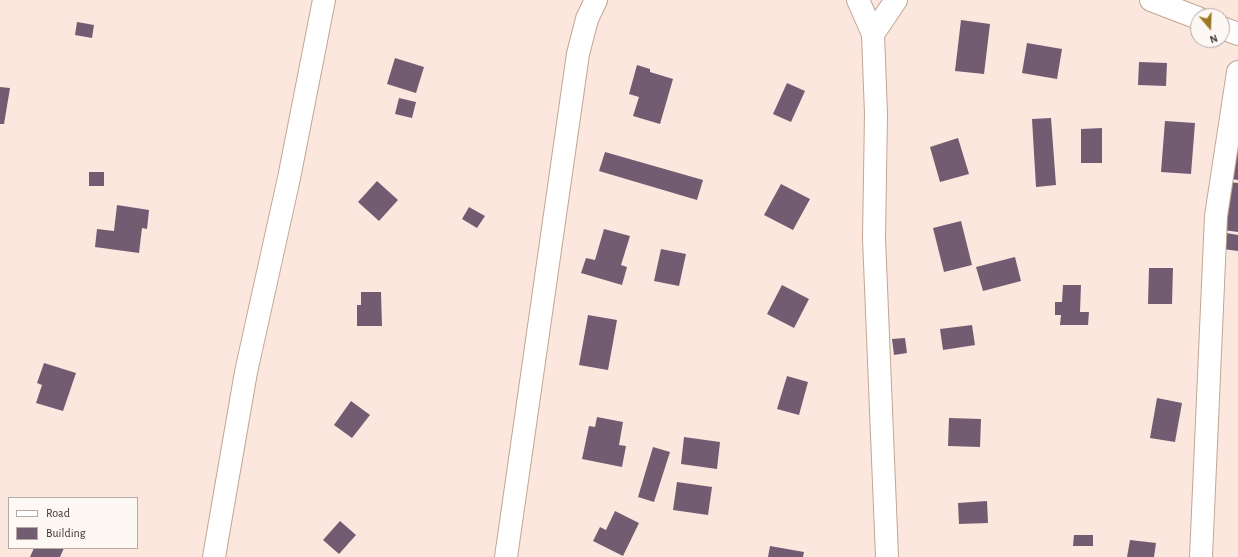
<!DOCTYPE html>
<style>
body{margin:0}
#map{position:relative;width:1238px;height:557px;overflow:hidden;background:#fbe7dd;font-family:"Alegreya Sans",sans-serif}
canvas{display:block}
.legend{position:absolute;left:8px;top:497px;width:130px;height:52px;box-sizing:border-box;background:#fef8f4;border:1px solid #b2aaa4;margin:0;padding:5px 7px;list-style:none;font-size:12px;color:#40342d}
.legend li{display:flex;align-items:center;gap:8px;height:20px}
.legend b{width:20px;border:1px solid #b2aaa4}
.north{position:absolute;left:1190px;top:8px;width:40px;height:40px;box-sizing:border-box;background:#fef8f4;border:1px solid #b2aaa4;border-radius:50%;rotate:161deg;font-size:11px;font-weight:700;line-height:16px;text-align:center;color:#40342d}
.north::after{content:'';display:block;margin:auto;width:14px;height:18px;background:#9d7824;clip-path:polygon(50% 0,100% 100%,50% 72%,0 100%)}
</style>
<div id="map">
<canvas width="1238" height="557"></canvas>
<ul class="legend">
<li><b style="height:5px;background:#fff"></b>Road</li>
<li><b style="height:11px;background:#725c72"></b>Building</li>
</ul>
<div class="north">N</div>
</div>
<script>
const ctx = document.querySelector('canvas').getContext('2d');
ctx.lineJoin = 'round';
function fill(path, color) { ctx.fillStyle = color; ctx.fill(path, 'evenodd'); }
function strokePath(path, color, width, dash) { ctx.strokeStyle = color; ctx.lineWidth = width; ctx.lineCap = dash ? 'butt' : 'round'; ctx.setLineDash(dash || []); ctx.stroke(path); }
fill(new Path2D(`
 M961,20L990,24L984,74L955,71Z
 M77,22L94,25L92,38L75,35Z
 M1027,43L1062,49L1057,79L1022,73Z
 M395,58L424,67L416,93L387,84Z
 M1139,62L1167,63L1166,86L1138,85Z
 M637,65L650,69V72L673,79L660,124L633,116L639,97L629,94Z
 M787,83L805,91L791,122L773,114Z
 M0,87L10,88L4,124H0Z
 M399,98L416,102L412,118L395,114Z
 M1051,118L1056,185L1036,187L1032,119Z
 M1165,121L1195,123L1191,174L1161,172Z
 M1102,128V163H1081V129Z
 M958,138L969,174L940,182L930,147Z
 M1238,140V180L1231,179Z
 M605,152L703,180L697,200L599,171Z
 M89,172H104V186H89Z
 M377,181L398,200L379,221L358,202Z
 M1230,182L1238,183V232L1223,230Z
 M781,184L810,199L793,230L764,215Z
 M117,205L149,210L147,229L142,228L139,253L95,247L97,229L114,231Z
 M469,207L485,216L477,228L462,219Z
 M961,221L972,265L944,272L933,228Z
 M604,229L630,236L621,265L627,267L622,285L581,273L586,258L595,260Z
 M1226,233L1238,235V251L1223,249Z
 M661,249L686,254L679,286L654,281Z
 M1015,257L1021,281L983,291L976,267Z
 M1149,268H1173L1172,304H1148Z
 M782,285L809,299L794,328L767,314Z
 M1063,285H1081L1080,312H1089L1088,325H1060L1061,315H1055V302H1062Z
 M361,292H381L382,326H357V305H361Z
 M588,315L617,320L608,370L579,365Z
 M972,325L975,345L943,350L940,329Z
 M905,338L907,353L894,355L892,339Z
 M44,363L76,373L63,411L36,403L42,385L37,383Z
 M787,376L808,382L799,415L777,409Z
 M1157,398L1182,403L1175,442L1150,438Z
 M351,401L370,415L352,438L334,425Z
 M597,417L623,422L619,445L626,446L622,467L582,459L589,426L595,427Z
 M949,418L981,419L980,447L948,446Z
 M684,437L720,442L717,469L681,464Z
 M653,447L670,452L654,502L638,497Z
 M677,482L712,487L708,515L673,510Z
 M987,501L988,523L959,524L958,503Z
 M615,511L639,523L623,556L593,541L600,527L606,530Z
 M340,521L356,535L339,554L323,540Z
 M1074,535H1093V546H1073Z
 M1130,540L1156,543L1154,557H1127Z
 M770,546L804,552L803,557H768Z
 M34,548H64L60,557H30Z`), '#725c72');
const minor = new Path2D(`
 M858,0L873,34L876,114L874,238L887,557
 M1151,0L1198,18
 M1222,28L1238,34
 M873,34L896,0
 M214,557L246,372L289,178L324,0
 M506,557L578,54L587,19L596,0
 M1201,557L1216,216L1238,72`);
strokePath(minor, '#c4a594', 24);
strokePath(minor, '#fff', 22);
</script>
